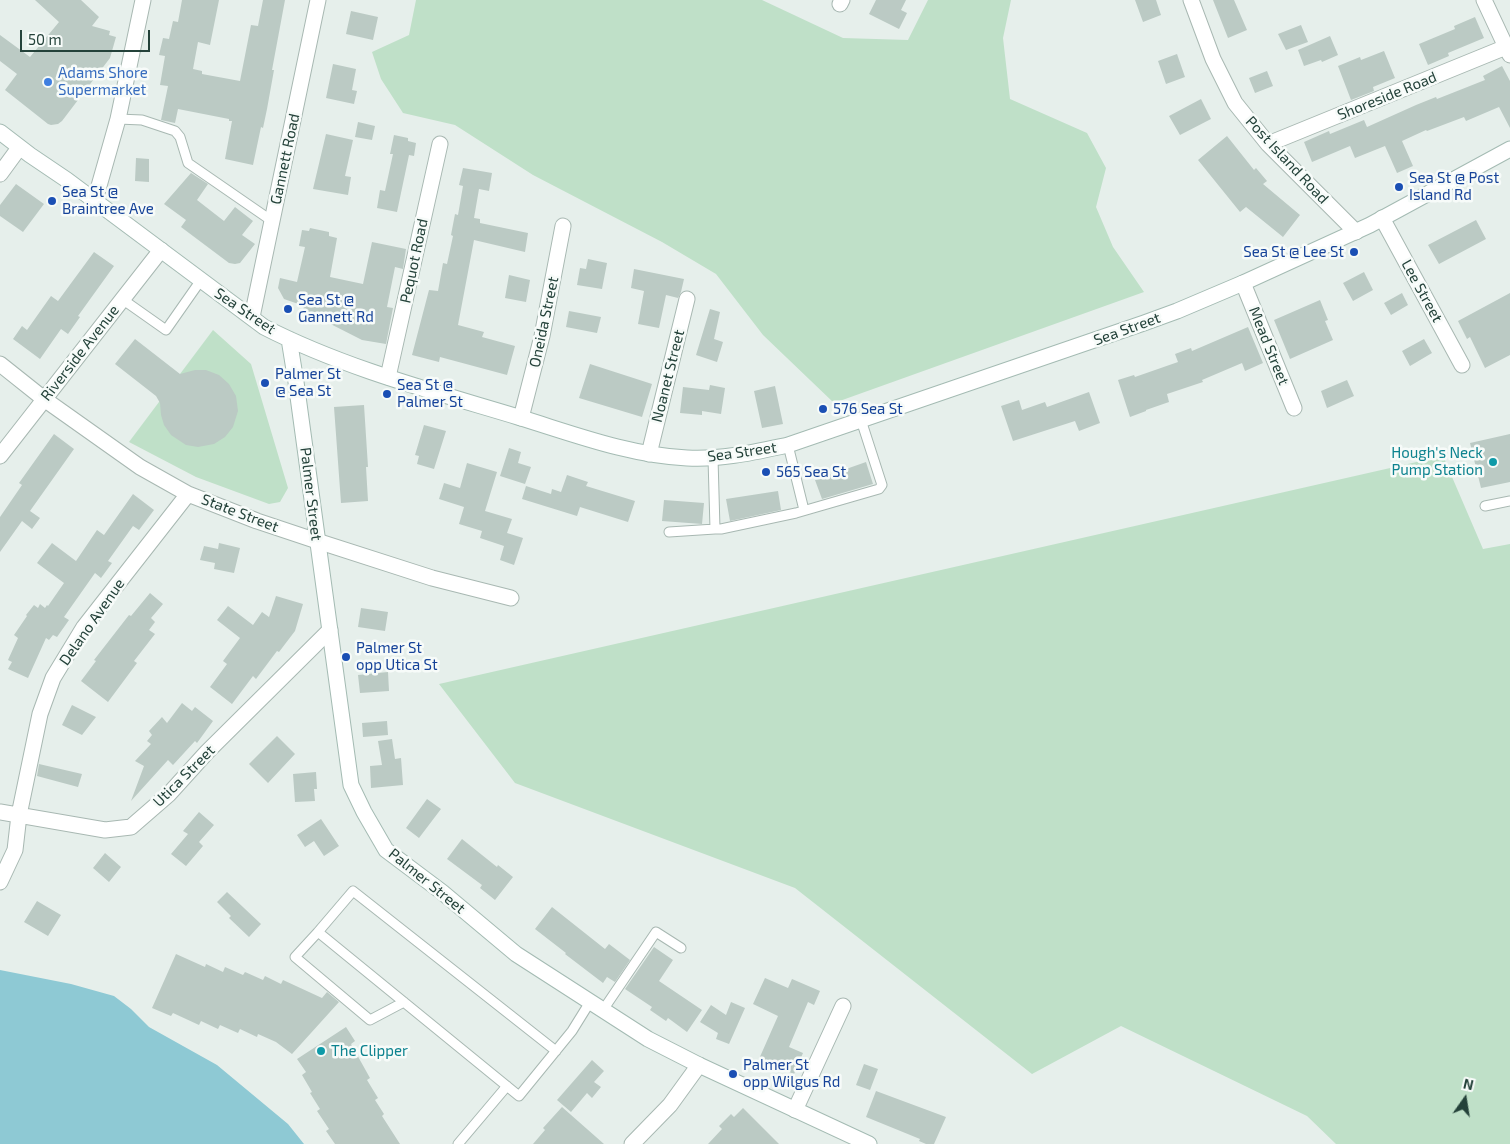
<!DOCTYPE html>
<style>
body{margin:0}
#map{position:relative;width:1510px;height:1144px;overflow:hidden;background:#e6efeb;font-family:"Exo 2",sans-serif}
canvas{display:block}
.north{position:absolute;left:1440px;top:1074px;width:50px;height:50px;-webkit-text-stroke:4px #f7fbf9;paint-order:stroke;rotate:13deg;font-size:14px;font-weight:700;line-height:20px;text-align:center;color:#24423a}
.north::after{content:'';display:block;margin:auto;width:18px;height:22px;background:#24423a;clip-path:polygon(50% 0,100% 100%,50% 72%,0 100%)}
.scale{position:absolute;left:20px;top:30px;width:130px;height:22px;box-sizing:border-box;border:2px solid #24423a;border-top:0;padding-left:6px;font-size:15px;line-height:18px;white-space:nowrap;color:#24423a;-webkit-text-stroke:4px #f7fbf9;paint-order:stroke}
</style>
<div id="map">
<canvas width="1510" height="1144"></canvas>
<div class="north">N</div>
<div class="scale">50 m</div>
</div>
<script>
const ctx = document.querySelector('canvas').getContext('2d');
ctx.lineJoin = 'round';
function fill(path, color) { ctx.fillStyle = color; ctx.fill(path, 'evenodd'); }
function strokePath(path, color, width, dash) { ctx.strokeStyle = color; ctx.lineWidth = width; ctx.lineCap = dash ? 'butt' : 'round'; ctx.setLineDash(dash || []); ctx.stroke(path); }
function write(font, color, halo, rows, align = 'center') {
  ctx.font = font + ' "Exo 2",sans-serif'; ctx.lineWidth = 5; ctx.setLineDash([]); ctx.textBaseline = 'middle'; ctx.strokeStyle = halo; ctx.fillStyle = color; for (const [text, x, y, turn = 0] of rows) {
    ctx.save(); ctx.translate(x, y); ctx.rotate((+turn || 0) * Math.PI / 180); ctx.textAlign = isNaN(turn) ? turn : align; if (halo) ctx.strokeText(text, 0, 0); ctx.fillText(text, 0, 0); ctx.restore();
  }
}
fill(new Path2D(`
 M416,0H762L843,38L908,40L928,0H1011L1003,38L1010,99L1087,133L1106,168L1096,207L1113,247L1144,292L834,403L763,335L716,274L662,242L533,175L455,125L403,113L381,79L372,52L409,35Z
 M213,330L251,364L288,488L280,502L269,504L196,477L129,442Z
 M1443,456L1483,549L1510,544V1144H1336L1307,1116L1121,1026L1032,1074L795,888L515,783L439,684Z`), '#bfe0c8');
fill(new Path2D(`
 M0,970L71,984L114,996L131,1009L149,1027L217,1065L288,1124L304,1144H0Z`), '#8ec9d4');
fill(new Path2D(`
 M35,0H81L99,17L92,26L110,31L109,35L116,37L110,58L62,121L58,124L51,125L48,124L5,90L17,74L0,61V35L30,57L59,22Z
 M182,0H219L210,45L198,42L193,69L202,71V74L240,81L251,25L258,26L263,0H285L272,70H274L267,109L263,128L261,127L253,165L225,159L232,121H229V119L178,109L175,123L161,120L168,86L160,85L165,56L159,55L163,38L169,39L173,21L178,22Z
 M876,0H906L901,10L907,13L899,29L869,14Z
 M1135,0H1156L1161,15L1143,22Z
 M1213,0H1234L1247,30L1228,38Z
 M351,11L378,17L373,40L346,34Z
 M1475,17L1484,38L1448,53L1449,56L1428,65L1419,44L1455,29L1454,26Z
 M1301,25L1308,42L1286,50L1278,34Z
 M1330,36L1338,55L1322,62L1321,60L1304,66L1298,50Z
 M1384,51L1395,78L1373,87L1374,91L1351,100L1338,66L1360,57L1361,60Z
 M1177,54L1185,77L1166,84L1158,61Z
 M333,64L356,69L352,90L357,91L354,104L326,98Z
 M1502,66L1510,81V128L1499,107L1466,121L1464,117L1427,131L1426,130L1402,141L1413,166L1397,173L1385,146L1355,158L1350,146L1312,162L1304,142L1329,131L1330,134L1364,120L1367,127L1416,105L1436,97L1437,99L1485,80L1483,76Z
 M1267,71L1273,86L1255,93L1249,78Z
 M1201,99L1211,119L1180,135L1169,116Z
 M358,122L375,126L372,140L355,137Z
 M326,134L353,140L345,176L351,177L348,195L313,189Z
 M394,135L408,138V141L416,143L414,156L409,155L397,212L377,208L380,190L385,191L393,154H390Z
 M1227,136L1254,170L1256,168L1267,181L1263,184L1300,215L1283,237L1246,207L1240,212L1198,160Z
 M136,158L149,159V182L135,181Z
 M463,168L492,173L489,191L479,189L474,218L480,219V223L528,233L525,252L474,240L458,325L484,332L482,337L515,346L507,375L440,357L439,362L412,355L429,290L438,291L443,263L447,264L453,236L451,235L455,214L458,215L463,186L459,185Z
 M191,173L208,184L197,200L224,221L235,207L253,221L242,235L255,244L240,263L235,264L229,263L181,227L186,220L164,204Z
 M16,184L44,204L23,232L0,216V205Z
 M1476,220L1486,239L1439,264L1428,245Z
 M310,228L329,232V236L337,238L330,277L363,284L372,242L406,249L403,269L395,267L387,307L393,308L386,344L362,340L303,310L304,306L284,299L278,288L280,278L297,282L305,247L299,246L302,230L309,231Z
 M94,252L114,266L78,316L80,317L68,334L61,329L40,359L13,339L22,326L27,330L51,296L58,301Z
 M588,259L607,263L602,289L577,285L580,268L586,269Z
 M634,269L684,279L681,292L678,298L666,295L659,328L638,324L644,291L631,288Z
 M1364,272L1373,290L1353,301L1343,283Z
 M509,275L530,280L526,302L505,298Z
 M1402,293L1408,305L1391,315L1384,303Z
 M1510,293V355L1485,368L1470,337L1467,339L1458,321Z
 M1320,300L1328,320L1325,321L1333,340L1290,359L1274,320Z
 M710,309L720,312L714,339L723,342L717,362L696,355Z
 M569,311L601,317L597,333L566,327Z
 M1248,327L1263,363L1245,371L1242,363L1202,380L1203,382L1167,394L1169,402L1146,410V411L1130,417L1118,380L1134,375L1135,377L1178,362L1175,354L1191,348L1192,351Z
 M135,339L180,374L195,370H206L219,375L229,384L236,396L238,411L233,427L225,437L214,444L198,447L186,445L171,435L164,425L161,415L160,403L156,396L115,364Z
 M1424,339L1432,353L1410,366L1402,351Z
 M590,364L652,384L642,417L579,398Z
 M1347,380L1354,396L1327,408L1321,391Z
 M710,385L725,388L721,414L702,411V415L680,413L683,387L709,390Z
 M775,386L783,424L762,428L754,391Z
 M1089,392L1100,423L1079,431L1075,421L1013,441L1001,406L1019,400L1022,410L1045,402L1047,407Z
 M364,405L368,467H366L368,501L341,503L334,407Z
 M424,425L446,431L434,469L417,464L419,456L415,455Z
 M54,434L74,449L30,511L40,518L32,529L22,521L0,552V517L22,485L19,483Z
 M1510,434V482L1481,488L1470,443Z
 M509,448L521,452L518,463L531,467L525,484L500,476Z
 M866,462L873,484L822,499L815,480Z
 M467,463L497,472L485,511L512,519L507,533L523,538L514,565L500,560L504,546L480,538L482,531L459,524L464,507L439,499L444,483L460,488Z
 M567,475L588,482L586,486L635,501L628,522L580,507L577,516L522,499L526,486L551,494L552,489L561,492Z
 M778,491L781,510L730,521L726,499Z
 M133,494L154,510L139,530L133,526L108,561L112,563L101,578L95,573L64,617L69,620L57,637L53,635L49,640L46,638L28,678L8,669L12,662L8,660L18,638L14,635L27,616L26,615L34,605L38,608L40,604L45,608L47,605L48,606L64,583L37,563L52,543L76,561L97,530L104,535Z
 M664,500L704,503L702,524L662,521Z
 M219,543L240,548L234,573L214,569L215,563L200,560L204,546L218,549Z
 M150,593L163,604L151,618L155,622L149,630L155,634L134,661L137,663L108,702L81,681L96,661L94,660L129,615L131,616Z
 M276,596L303,604L295,631L279,652L277,651L256,679L253,676L232,704L210,687L227,664L223,661L240,638L217,620L228,606L253,625L262,612L269,617Z
 M361,608L388,612L385,631L358,627Z
 M388,672L389,691L360,693L358,675Z
 M182,703L192,711L195,707L213,721L197,743L195,741L173,765L168,760L131,801L144,766L135,761L151,744L147,741L152,735L149,731L162,717L167,723Z
 M72,705L96,717L82,735L62,725Z
 M387,721L388,735L363,737L362,723Z
 M277,736L295,754L268,783L249,764Z
 M392,739L395,759L401,758L403,785L371,788L370,766L382,765L378,741Z
 M39,764L82,774L78,787L37,776Z
 M316,772L317,789H314L315,801L295,802L293,774Z
 M427,799L441,809L419,838L406,828Z
 M199,812L214,825L199,842L203,846L186,866L171,854L188,834L183,831Z
 M321,819L339,846L324,856L314,841L305,847L297,835Z
 M462,839L497,867L498,865L513,877L495,900L480,888L482,885L447,859Z
 M105,853L121,867L109,882L93,868Z
 M227,892L261,924L249,937L229,918L231,916L217,902Z
 M37,901L61,915L48,936L24,922Z
 M552,907L605,949L609,944L630,960L615,982L607,977L603,983L565,954L566,953L535,929Z
 M654,947L673,960L659,981L702,1010L687,1032L668,1018L666,1021L650,1010L652,1007L625,989Z
 M176,954L205,967L206,964L223,972L225,967L243,975L245,972L263,980L265,976L281,984L283,980L322,998L327,992L339,1002L292,1054L276,1042L258,1034L257,1037L240,1029L238,1033L220,1025L218,1029L201,1021L199,1025L173,1013L171,1016L152,1008Z
 M765,978L788,988L792,979L820,991L814,1005L808,1002L789,1047L803,1053L794,1074L759,1059L778,1016L753,1004Z
 M731,1002L745,1008L729,1044L716,1039L718,1033L700,1022L711,1005L726,1015Z
 M346,1027L355,1041L351,1044L370,1078L367,1080L378,1098L375,1100L384,1114L382,1116L400,1144H335L326,1131L329,1129L317,1111L320,1109L310,1093L312,1092L302,1075L306,1072L297,1059Z
 M592,1060L604,1071L594,1082L601,1087L592,1098L587,1093L571,1112L557,1100Z
 M864,1064L878,1069L870,1090L856,1085Z
 M876,1091L946,1117L934,1144H926L919,1141L920,1139L866,1117Z
 M562,1107L604,1144H533L545,1130L543,1128Z
 M743,1108L779,1144H708L722,1129L719,1126L731,1114L734,1117Z`), '#bbcac4');
const lane = new Path2D(`
 M118,119L142,120L175,131L180,137L188,163L272,221
 M122,299L166,330L201,280
 M788,445L804,510
 M1485,506L1510,501
 M715,529H721L796,513L879,489L882,485L861,420
 M669,532L715,529L713,458
 M318,932L295,957L370,1020L404,1002
 M603,1010L656,932L681,948
 M556,1051L353,891L318,932L519,1096L572,1031L590,1002
 M458,1144L507,1086`);
const street = new Path2D(`
 M1191,0L1213,59L1235,103L1268,144L1356,232
 M1484,0L1506,47
 M840,4L842,0
 M1268,144L1506,47L1510,55
 M0,174L19,148
 M95,200L118,119L143,0
 M1382,218L1462,365
 M1243,283L1294,408
 M252,317L318,0
 M0,364L44,399L140,467L188,494L257,521L317,541L432,578L511,598
 M388,377L440,144
 M521,418L542,336L563,226
 M649,454L687,299
 M0,456L161,250
 M0,812L105,830L131,827L169,794L207,752L330,630
 M0,882L15,850L19,815L40,714L53,678L84,627L188,494
 M795,1110L843,1006
 M632,1144L670,1105L699,1065`);
const secondary = new Path2D(`
 M0,132L30,155L67,180L264,327C344,368 432,391 518,417C574,434 628,455 687,458C721,460 755,452 788,445L1144,323L1177,311L1243,283L1370,225L1510,149
 M289,339L296,382L351,785L364,812L386,850L442,892L516,954L648,1039L699,1065L869,1144`);
strokePath(lane, '#a8b8b2', 11);
strokePath(street, '#a8b8b2', 17);
strokePath(secondary, '#a4bbb3', 17);
strokePath(lane, '#fff', 9);
strokePath(street, '#fff', 15);
strokePath(secondary, '#fff', 15);
for (const [x, y, r, color] of [
 [48,82,5,"#3f7fe0"],
 [1399,187,5,"#1a4fb4"],
 [52,201,5,"#1a4fb4"],
 [1354,252,5,"#1a4fb4"],
 [288,309,5,"#1a4fb4"],
 [265,383,5,"#1a4fb4"],
 [387,394,5,"#1a4fb4"],
 [823,409,5,"#1a4fb4"],
 [1493,462,5,"#0f9aa8"],
 [766,472,5,"#1a4fb4"],
 [346,657,5,"#1a4fb4"],
 [321,1051,5,"#0f9aa8"],
 [733,1074,5,"#1a4fb4"]
]) { const dot = new Path2D(); dot.arc(x, y, r, 0, 2 * Math.PI); ctx.fillStyle = color; ctx.fill(dot); strokePath(dot, '#f7fbf9', 2); }
write('15px', '#366cbe', '#f7fbf9', [
 ["Adams Shore",58,73],
 ["Supermarket",58,90]
], 'left');
write('15px', '#24423a', '#f7fbf9', [
 ["Shoreside Road",1387,96,-22],
 ["Gannett Road",285,159,-78],
 ["Post Island Road",1287,160,47],
 ["Pequot Road",414,261,-78],
 ["Lee Street",1422,291,61],
 ["Sea Street",245,311,34],
 ["Oneida Street",544,322,-78],
 ["Sea Street",1127,329,-20],
 ["Mead Street",1269,346,68],
 ["Riverside Avenue",80,353,-52],
 ["Noanet Street",668,376,-76],
 ["Sea Street",742,452,-8],
 ["Palmer Street",311,494,83],
 ["State Street",240,513,21],
 ["Delano Avenue",92,622,-55],
 ["Utica Street",184,776,-45],
 ["Palmer Street",427,881,39]
]);
write('15px', '#164399', '#f7fbf9', [
 ["Sea St @ Post",1409,178],
 ["Island Rd",1409,195],
 ["Sea St @",62,192],
 ["Braintree Ave",62,209],
 ["Sea St @ Lee St",1344,252,"right"],
 ["Sea St @",298,300],
 ["Gannett Rd",298,317],
 ["Palmer St",275,374],
 ["@ Sea St",275,391],
 ["Sea St @",397,385],
 ["Palmer St",397,402],
 ["576 Sea St",833,409],
 ["565 Sea St",776,472],
 ["Palmer St",356,648],
 ["opp Utica St",356,665],
 ["Palmer St",743,1065],
 ["opp Wilgus Rd",743,1082]
], 'left');
write('15px', '#0d838f', '#f7fbf9', [
 ["Hough's Neck",1483,453],
 ["Pump Station",1483,470],
 ["The Clipper",331,1051,"left"]
], 'right');
</script>
